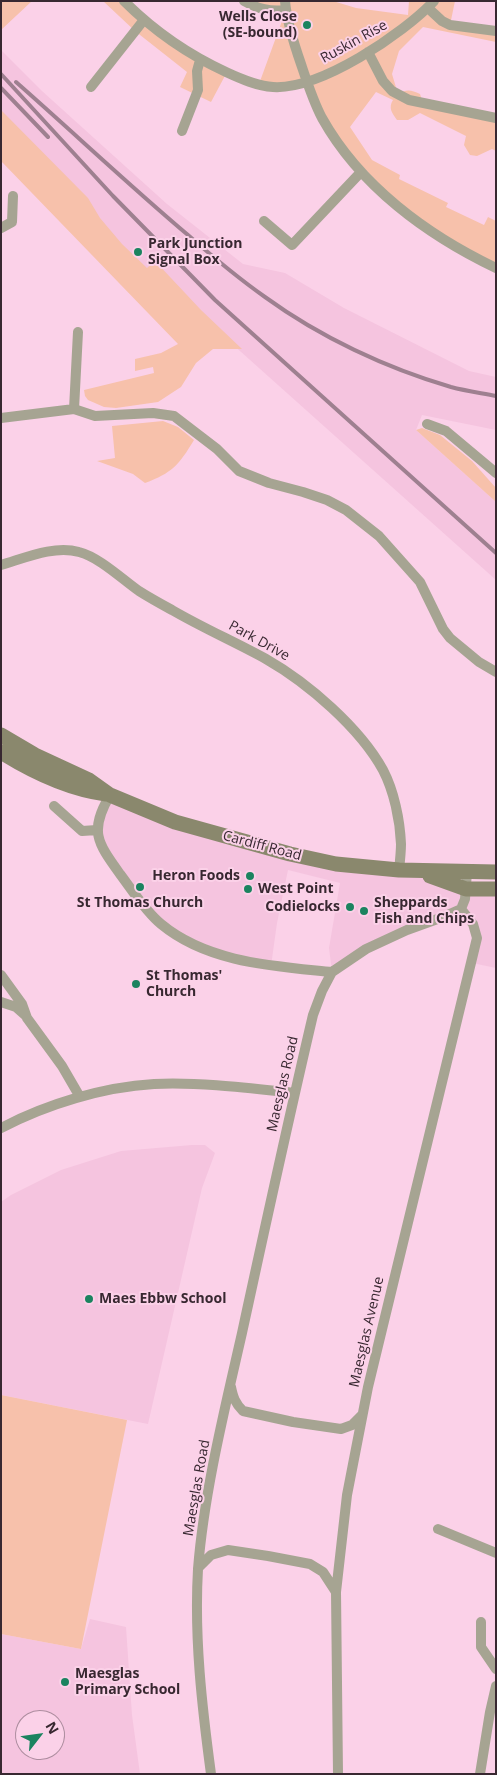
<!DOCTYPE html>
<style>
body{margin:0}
#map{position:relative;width:497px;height:1775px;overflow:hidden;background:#fbd1e8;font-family:"Open Sans",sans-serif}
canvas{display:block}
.frame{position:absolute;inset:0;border:2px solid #382831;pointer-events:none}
.north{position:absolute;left:15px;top:1710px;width:50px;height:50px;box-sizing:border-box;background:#fbd1e8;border:1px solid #ad8d9f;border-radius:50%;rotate:60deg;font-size:14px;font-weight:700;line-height:20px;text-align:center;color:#382831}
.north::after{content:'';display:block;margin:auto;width:18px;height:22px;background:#1b835f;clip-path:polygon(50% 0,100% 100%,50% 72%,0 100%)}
</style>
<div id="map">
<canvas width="497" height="1775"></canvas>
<div class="frame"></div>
<div class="north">N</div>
</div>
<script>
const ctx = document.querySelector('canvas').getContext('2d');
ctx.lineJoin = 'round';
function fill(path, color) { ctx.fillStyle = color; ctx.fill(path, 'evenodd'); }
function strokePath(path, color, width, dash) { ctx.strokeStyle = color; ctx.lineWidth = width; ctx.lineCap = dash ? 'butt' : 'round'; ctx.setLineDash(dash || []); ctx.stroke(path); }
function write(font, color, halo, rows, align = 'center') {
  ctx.font = font + ' "Open Sans",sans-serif'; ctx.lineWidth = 4; ctx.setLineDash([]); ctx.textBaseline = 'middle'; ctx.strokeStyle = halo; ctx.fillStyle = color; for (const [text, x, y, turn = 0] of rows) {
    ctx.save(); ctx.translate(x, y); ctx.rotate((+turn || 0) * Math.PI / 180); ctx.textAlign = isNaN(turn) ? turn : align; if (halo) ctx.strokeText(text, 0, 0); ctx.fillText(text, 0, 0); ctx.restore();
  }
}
fill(new Path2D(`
 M1,50L42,91L167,204L243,264L285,273L344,308L469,371L496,377V430L422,415L416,430L496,502V580L212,326L1,147Z
 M110,795L290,854L496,889V968L472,963L477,938L460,909L407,930L332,972L329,948L340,883L288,870L277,923L271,966L221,955L160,923L101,844L100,813Z
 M192,1145H205L215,1153L202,1188L148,1424L1,1395V1202L11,1195L61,1170L121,1151Z
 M90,1619L126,1627L132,1715L140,1774H1V1634L81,1649ZM25,1720H55V1750H25Z`), '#f5c4df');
fill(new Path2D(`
 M1,1H32L1,30Z
 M103,1H124L143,21L227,72L211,102L180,87L187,72L135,31Z
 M258,1H333L356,8L408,15L409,1H455L450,25L496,31V42L423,27L399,51L392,74L398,94C407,89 411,90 420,94L423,103L496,118V151L492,149L477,156L470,155L464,145L466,136L420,113L408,120H397C392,113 388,108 393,100L376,92L350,127L372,160L400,175L399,179L448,203L446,207L484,225L488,217L496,221V268L411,217L339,142L307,82L259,84L286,10L254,6Z
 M1,110L88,198L100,218L122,244L147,268L155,261L201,310L242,349H213L196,363L181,387L158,402L116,408L104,407L88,400L85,396L84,390L154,373L153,367L135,371V359L161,353L178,344L1,161Z
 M163,421L178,427L194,440C179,465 172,473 145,483L133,474L97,461L115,458L112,426Z
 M422,428L440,435L472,461L496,488V502L416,430Z
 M1,1395L127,1420L81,1649L1,1634Z`), '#f7c1ab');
strokePath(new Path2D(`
 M124,1C155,32 187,54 226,72C241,79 257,86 273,87C320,90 403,34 434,1
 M244,1C258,9 270,12 286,10
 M285,1C287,23 294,44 301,64C307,82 313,101 322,118C360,186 427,235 496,268
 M428,8L442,21L450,25L496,31
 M368,52L383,81L392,91L409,100L496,118
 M91,87L143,21
 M182,131L198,90L197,71L200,60
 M264,221L292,245L361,172
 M1,228L12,222L13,196
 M74,409L78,332
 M1,418L74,409L95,416L153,413L174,416L217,449L239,471L269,483L303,492L327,500L346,510L379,536L420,582L443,629L450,638L479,662L496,672
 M427,424L446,431L496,473
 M1,565C25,558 54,545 79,552C99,557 122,579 139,591C150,598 161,604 172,610C203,628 235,642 266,659C308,683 360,728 383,770C394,791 400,820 401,844C401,852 400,861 399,870
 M110,795C89,831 97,842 120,874C132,890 146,912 161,924C208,963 274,966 332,972
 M54,806L82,831L97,830
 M1,975L22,1004L27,1018L62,1066L80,1097
 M1,1002L16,1007L25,1015
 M1,1128C47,1104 103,1087 154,1084C201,1082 248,1088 295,1093
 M231,1387C233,1397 235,1403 243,1411L293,1422L341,1429L352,1425L362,1415
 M438,1529L496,1553
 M198,1568L211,1555L228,1550L268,1556L310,1564L323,1572L336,1592
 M481,1622V1647L496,1669
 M211,1774C202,1707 194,1637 198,1569C204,1492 225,1408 242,1333C265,1227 288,1121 313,1015L322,991L332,972L366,949L407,930L443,917L461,909L465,899L467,872
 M338,1774L336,1592L347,1495L368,1387L477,938L473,924L461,909
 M480,1774L490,1712L496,1686`), '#a6a492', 10);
strokePath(new Path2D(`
 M1,735L35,755L89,780L110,795L175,822L290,854L336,864L399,870L496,872
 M1,752C33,772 68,789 106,794
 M430,876L466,889H496`), '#8a886d', 15);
strokePath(new Path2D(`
 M1,74L113,196L215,300L496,553
 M16,82C74,133 130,186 188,235C213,257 238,278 265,297C320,337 386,368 451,387C466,391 481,393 496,396
 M1,88L48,137`), '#9e8090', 4);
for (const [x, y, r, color] of [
 [307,25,5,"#1b835f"],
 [138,252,5,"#1b835f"],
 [250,876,5,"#1b835f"],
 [140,887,5,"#1b835f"],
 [248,889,5,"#1b835f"],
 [350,907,5,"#1b835f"],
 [364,911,5,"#1b835f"],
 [136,984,5,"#1b835f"],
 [89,1299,5,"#1b835f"],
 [65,1682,5,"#1b835f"]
]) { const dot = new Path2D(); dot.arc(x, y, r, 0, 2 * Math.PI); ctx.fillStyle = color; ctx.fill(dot); strokePath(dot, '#fbd1e8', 2); }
write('bold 14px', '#382831', '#fbd1e8', [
 ["Wells Close",297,17,"right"],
 ["(SE-bound)",297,33,"right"],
 ["Park Junction",148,244],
 ["Signal Box",148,260],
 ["Heron Foods",240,876,"right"],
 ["West Point",258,889],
 ["St Thomas Church",140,903,"center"],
 ["Sheppards",374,903],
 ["Fish and Chips",374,919],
 ["Codielocks",340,907,"right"],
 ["St Thomas'",146,976],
 ["Church",146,992],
 ["Maes Ebbw School",99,1299],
 ["Maesglas",75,1674],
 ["Primary School",75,1690]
], 'left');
write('14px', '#382831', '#fbd1e8', [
 ["Ruskin Rise",354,42,-29],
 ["Park Drive",259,641,29],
 ["Cardiff Road",262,846,15],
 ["Maesglas Road",283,1084,-77],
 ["Maesglas Avenue",367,1332,-77],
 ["Maesglas Road",197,1488,-80]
]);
</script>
